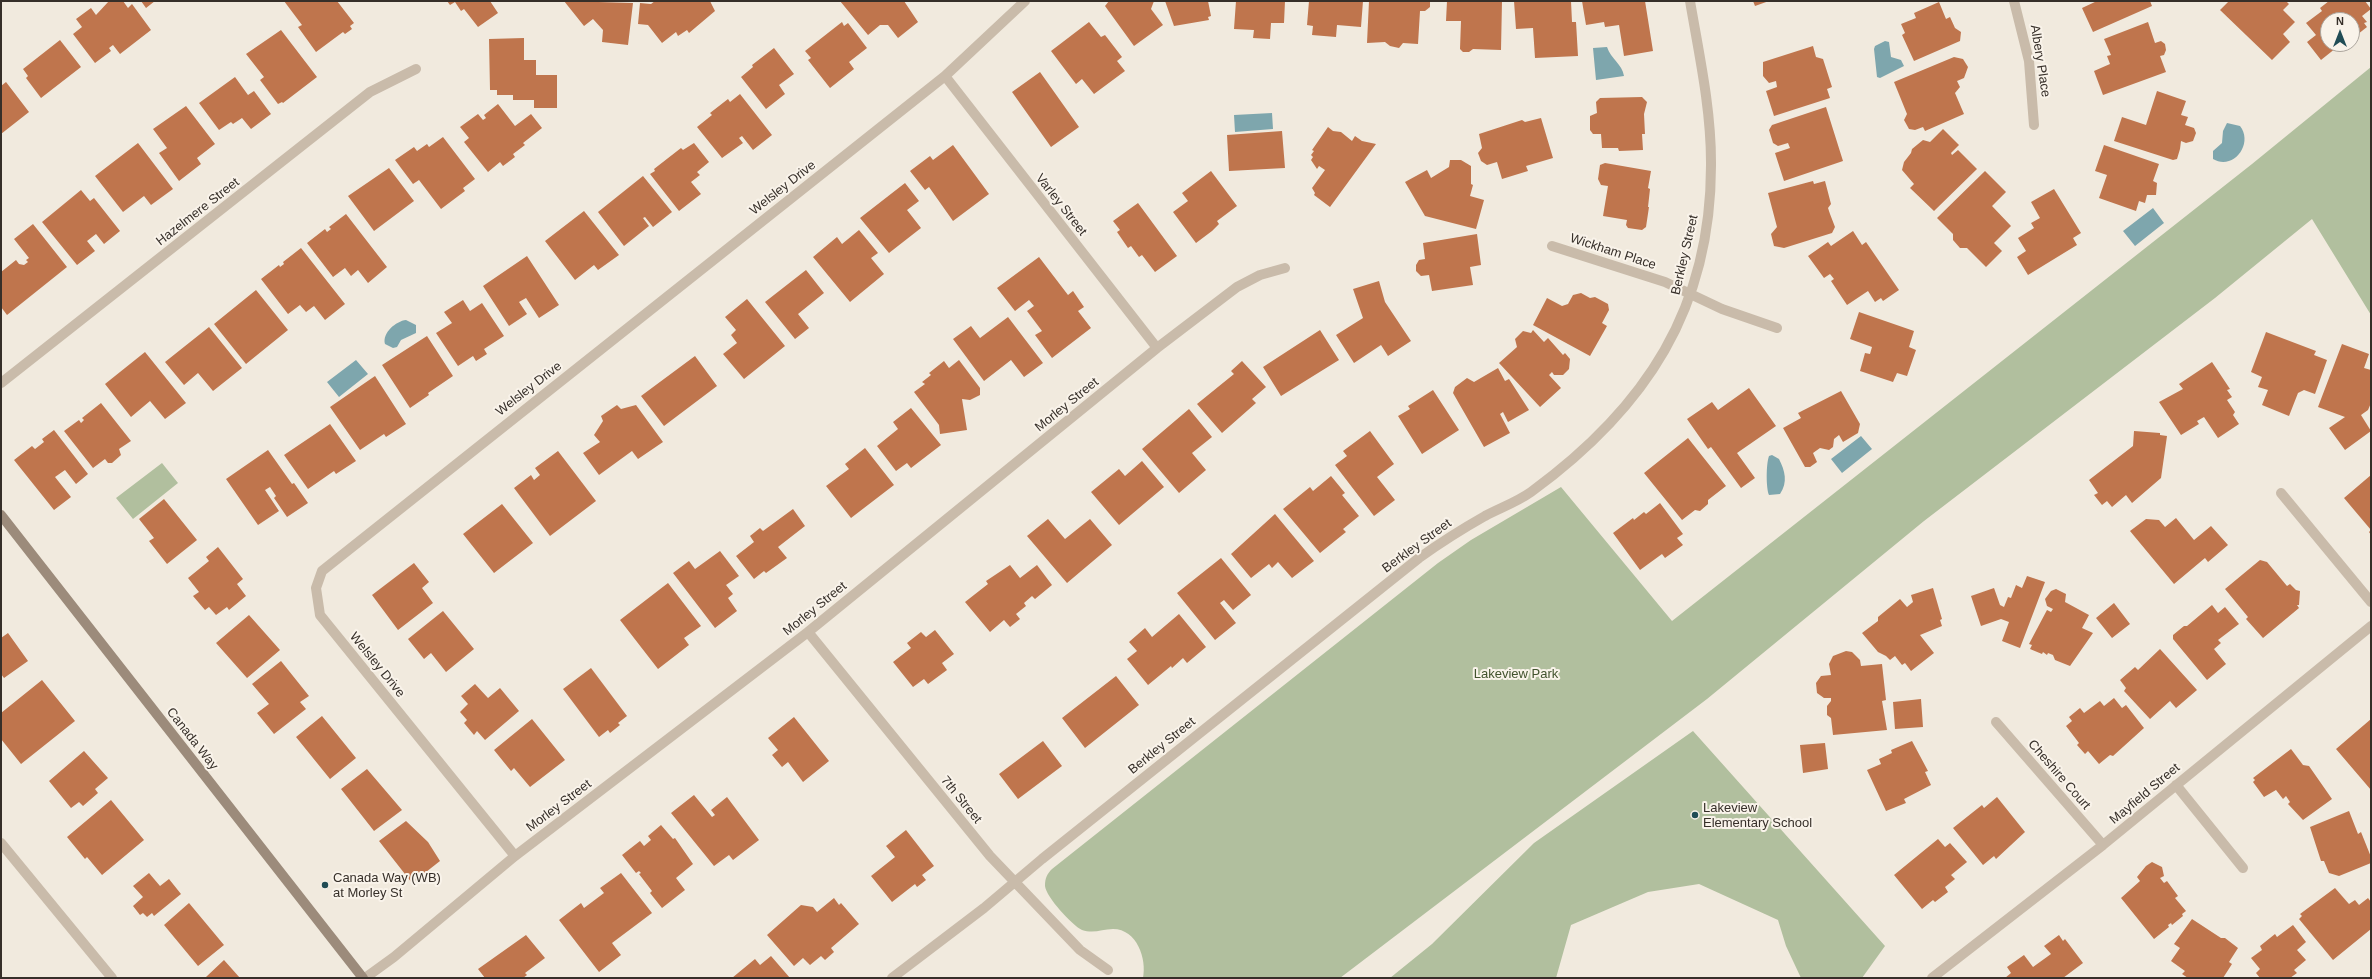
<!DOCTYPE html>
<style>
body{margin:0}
#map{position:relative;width:2372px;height:979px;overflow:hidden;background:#f1eade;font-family:Arial,sans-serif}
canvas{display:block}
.frame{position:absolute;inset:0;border:2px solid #362f29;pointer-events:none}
.north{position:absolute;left:2320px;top:12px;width:40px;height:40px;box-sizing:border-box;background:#f9f3ea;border:1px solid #aba59d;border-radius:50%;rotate:0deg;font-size:11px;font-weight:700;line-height:16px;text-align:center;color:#362f29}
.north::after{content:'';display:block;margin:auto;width:14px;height:18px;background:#214d56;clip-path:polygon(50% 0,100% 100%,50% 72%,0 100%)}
</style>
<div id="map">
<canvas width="2372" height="979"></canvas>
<div class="frame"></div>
<div class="north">N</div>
</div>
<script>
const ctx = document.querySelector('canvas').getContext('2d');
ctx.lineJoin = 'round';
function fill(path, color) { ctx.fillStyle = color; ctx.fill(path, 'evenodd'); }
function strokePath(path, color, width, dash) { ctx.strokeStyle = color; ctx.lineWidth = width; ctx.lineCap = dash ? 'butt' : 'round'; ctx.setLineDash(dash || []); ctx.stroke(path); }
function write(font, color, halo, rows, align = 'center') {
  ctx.font = font + ' Arial,sans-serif'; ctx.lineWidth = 4; ctx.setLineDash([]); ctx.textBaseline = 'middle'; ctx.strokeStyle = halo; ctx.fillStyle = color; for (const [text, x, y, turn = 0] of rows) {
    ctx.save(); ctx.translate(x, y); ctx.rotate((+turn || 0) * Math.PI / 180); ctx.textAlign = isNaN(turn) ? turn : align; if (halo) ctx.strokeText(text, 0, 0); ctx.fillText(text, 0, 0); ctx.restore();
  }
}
fill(new Path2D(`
 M2371,67V315L2312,219L2215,298L1924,521L1707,699L1340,978H1143C1147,959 1137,929 1113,929C1102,929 1094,934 1082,930C1072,925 1046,897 1045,886C1045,878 1047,874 1052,869L1438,563L1471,540L1561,487L1672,621L2252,164Z
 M162,463L178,483L133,519L116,498Z
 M1693,731L1885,946L1862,978H1801L1786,946L1778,920L1699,884L1648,892L1571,925L1556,978H1390L1432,944L1534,843Z`), '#b1bf9e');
fill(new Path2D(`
 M1885,41L1889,42L1891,57L1901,60L1904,66L1880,78L1877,77L1874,49L1875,46Z
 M1607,47C1611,59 1622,64 1624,76L1596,80L1593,48Z
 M1272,113L1273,129L1235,132L1234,115Z
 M2227,123L2240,126C2254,144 2233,171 2213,159V151L2222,143L2223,131Z
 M2153,208L2164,223L2135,246L2123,231Z
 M406,320L416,325V333L401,340L397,347L393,348L385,344C382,333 396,321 406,320Z
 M356,360L368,374L339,397L327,382Z
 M1861,436L1872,449L1842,473L1831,459Z
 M1772,455L1779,459C1785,471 1788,482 1780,494L1769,495C1766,488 1766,464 1769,456Z`), '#7ea6ad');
fill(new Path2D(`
 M109,1H123L128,8L132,4L151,30L120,54L113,45L109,48L111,51L95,63L73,34L82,27L76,19L91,8L96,15Z
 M141,1H155L146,8Z
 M284,1H337L354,23L350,26L352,29L345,34L343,32L316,52L298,27L302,25Z
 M447,1H490L498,13L478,27L464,9L461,11L455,2L450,5Z
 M564,1L633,3L628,45L602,42L603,30L593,19L584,26Z
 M655,1H710L715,11L689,33L687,30L678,36L676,32L662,43L648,25L638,24L640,3L651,4Z
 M840,1H904L918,22L898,38L888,25H880L868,35Z
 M1109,1H1154L1151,9L1163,25L1134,46L1105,6Z
 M1165,1H1208L1211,16L1208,17L1209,20L1174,26Z
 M1236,1H1285L1284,23H1271L1270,39L1253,38L1254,30L1234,29Z
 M1309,1H1363L1361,27L1337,25L1336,37L1312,35L1313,26L1307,25Z
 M1369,1H1430V7L1425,11H1420L1418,44L1403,43L1399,48L1390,46L1385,42L1367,43Z
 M1447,1H1502L1501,50L1473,49L1469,52H1463L1460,49L1461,21H1446Z
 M1514,1H1571L1572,22H1576L1578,56L1535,58L1533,28L1516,29Z
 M1582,1H1645L1653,51L1624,56L1619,25L1605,27L1604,22L1586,25Z
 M1753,1H1769L1755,6Z
 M2097,1H2150L2152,6L2093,32L2082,8Z
 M2229,1H2286L2289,4L2283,10L2295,22L2283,34L2290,42L2272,60L2220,10Z
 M2329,1H2365L2371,9L2362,16L2367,22L2364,23L2367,27L2353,38L2352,20H2328V44H2341L2321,60L2307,42L2316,35L2306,23L2322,11L2320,8Z
 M1939,2L1946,19L1950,17L1955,28L1961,32L1960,41L1914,61L1902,35L1905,33L1901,24L1916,18L1914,13Z
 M842,22L844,26L848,23L867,48L849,62L854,69L830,88L808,60L811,58L805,51Z
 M1089,22L1101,37L1105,35L1122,57L1117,61L1125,71L1094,94L1082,79L1076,84L1051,51Z
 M2148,22L2155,43L2161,41L2165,44L2166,50L2164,55L2160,56L2166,72L2103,95L2094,71L2110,64L2107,56L2111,55L2104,39Z
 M281,30L317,77L283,103L282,102L278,104L260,80L264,77L246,54Z
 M524,38V60H536V75H557V108H534V100H513V95H497V90H490L489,39Z
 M60,40L81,67L41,98L26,78L28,76L23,69Z
 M1813,46L1816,57L1823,59L1832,87L1827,89L1830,98L1774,116L1766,91L1777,87L1776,81L1769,83L1763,76V62Z
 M774,48L794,74L779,85L785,94L766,109L741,77L753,67L752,65Z
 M1954,57L1963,59L1968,67L1964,78L1957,81L1960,87L1955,93L1964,114L1925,131L1923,127L1915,130L1909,129L1904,120L1907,114L1894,82Z
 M1040,72L1079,127L1051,147L1012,92Z
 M235,77L248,95L254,91L271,114L251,129L242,118L233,124L231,122L219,130L199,103Z
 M6,82L29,112L1,134V86Z
 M2157,91L2186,101L2181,115L2188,117L2185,125L2194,128L2196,133L2193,141L2186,143L2181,141L2180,149L2177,159L2173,160L2114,141L2122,117L2146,125Z
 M740,94L772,135L753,150L742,136L739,138L743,143L722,158L697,127L712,115L710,113L728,99L730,102Z
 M1642,97L1647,102L1644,114L1645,134H1642L1643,150L1619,151L1618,148H1602L1601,134H1593L1590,130V116L1597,113L1596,102L1600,98Z
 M498,104L515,126L531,114L542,128L523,143L525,145L513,154L515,157L503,166L500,162L488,172L464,142L469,138L460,127L478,114L483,120L486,118L484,115Z
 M186,106L215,144L197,158L201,164L179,181L159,153L167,148L153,129Z
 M1826,107L1843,161L1784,181L1775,153L1790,148L1788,143L1778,146L1773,143L1769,130L1772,125Z
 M1541,118L1553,158L1526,166L1528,171L1502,179L1497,162L1487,165L1481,161L1478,153L1482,148L1479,134L1522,120L1525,122Z
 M1328,127L1333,131L1341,132L1352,141L1355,136L1362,141L1376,144L1330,207L1314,195L1315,193L1312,188L1325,170L1319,166L1317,169L1311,160L1313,157L1311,155L1314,151L1312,150Z
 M1943,129L1959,145L1951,153L1952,155L1958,150L1977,169L1934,211L1910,188L1914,184L1902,170L1904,162L1911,153L1912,149L1923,140L1930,142Z
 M1282,131L1285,168L1229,171L1227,135Z
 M443,137L475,179L463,188L465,191L441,209L419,180L413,184L395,160L414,147L417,151L427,144L429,147Z
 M138,143L173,189L151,205L144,196L123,212L95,176Z
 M694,143L709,162L697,172L700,175L691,182L701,194L679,211L650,174L655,171L654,169L681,148L683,150Z
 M953,145L989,194L953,221L929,187L925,190L910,171L930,156L933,160Z
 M2104,145L2159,164L2153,181L2157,183L2156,195H2147L2145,203L2139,201L2136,211L2099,198L2107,175L2095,171Z
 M1450,160H1461L1471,166V184L1473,185L1470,196L1484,200L1476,229L1425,216L1405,182L1427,170L1431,178L1449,167Z
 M1605,163L1651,171L1648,188L1650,189L1648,207H1649L1646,227L1642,230L1628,228L1626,225L1627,220L1603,216L1608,186L1601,185L1598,179L1600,165Z
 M389,168L414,201L374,231L348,196Z
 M1211,171L1237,206L1217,221L1219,224L1212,231L1196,243L1173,212L1188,201L1182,193Z
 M1985,171L2006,192L1992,206L2011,226L1994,243L2002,251L1986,267L1967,248H1960L1953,240V234L1937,218Z
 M643,176L672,212L653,227L645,217L643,218L649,226L624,246L598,212Z
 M1813,181L1814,184L1825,181L1831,204L1828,208L1830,214L1835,227L1832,233L1784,248L1774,246L1771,234L1777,227L1768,193Z
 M905,183L919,201L907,210L921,228L889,253L860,218Z
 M2054,189L2081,233L2073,238L2077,245L2028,275L2017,257L2026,251L2018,238L2034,228L2031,223L2040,218L2031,202Z
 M81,190L90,201L94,198L120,231L104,244L96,234L87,241L95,251L77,265L42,222Z
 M1138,203L1177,256L1155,272L1142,255L1139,257L1131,246L1128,248L1117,232L1120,230L1113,221Z
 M584,211L619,255L598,270L594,265L575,280L545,241Z
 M346,214L387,267L368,283L358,270L351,276L345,268L333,277L307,243L325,229L327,232L331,229L329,227Z
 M33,224L67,267L7,315L1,307V272L16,260L19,264L24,265L28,262L26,260L29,258L14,239Z
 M859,230L878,253L871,258L884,274L850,302L813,257L837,237L842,244Z
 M1853,231L1862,245L1866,242L1899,290L1883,301L1881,298L1875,302L1868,291L1847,305L1831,281L1834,279L1830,274L1824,278L1808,256L1828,242L1831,246Z
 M1477,234L1481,265L1470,267L1473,285L1432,291L1429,275L1421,276L1416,271V265L1419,260L1425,259L1423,243Z
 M301,248L345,304L325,320L314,306L306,312L300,305L288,314L261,279L279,265L280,267L284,264L283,262Z
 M527,256L559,305L539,318L526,298L519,302L527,314L509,326L483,286Z
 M1039,257L1068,295L1073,291L1084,307L1078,311L1091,328L1052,358L1035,335L1042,331L1027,311L1034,306L1029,300L1015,311L997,288Z
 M806,270L824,293L798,314L809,328L795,339L765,302Z
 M1379,281L1385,302L1411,341L1388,356L1381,345L1354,363L1336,335L1363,318L1353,289Z
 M256,290L288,330L246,364L214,324Z
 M1581,293L1590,298L1595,297L1608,304L1609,310L1602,323L1607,326L1590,356L1533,325L1547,298L1562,306L1568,304L1573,295Z
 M747,299L785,346L744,379L723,354L737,343L731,335L736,330L725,317Z
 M463,300L470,311L482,303L504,336L484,349L487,354L476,361L473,356L458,366L436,333L452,323L444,312Z
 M1859,312L1914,331L1909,347L1916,350L1907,376L1897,373L1893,382L1860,371L1865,353L1870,354L1872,347L1850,339Z
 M1008,317L1043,363L1024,377L1011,360L984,381L953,339L971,326L980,338Z
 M209,327L242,368L213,391L198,373L184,385L165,362Z
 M1320,330L1339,360L1281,396L1263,367Z
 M1533,330L1544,342L1548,338L1563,355L1565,353L1570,359L1569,369L1563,375H1554L1552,372L1549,375L1561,388L1540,407L1499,363L1517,347L1515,339L1523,331L1531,333Z
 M2266,332L2316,351L2314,355L2327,360L2315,394L2304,390L2298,393L2289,416L2262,405L2268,390L2258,387L2262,377L2251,372Z
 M427,336L453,376L428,393L429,395L410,408L382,365Z
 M2342,344L2369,354L2364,368L2371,370V403L2368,410L2361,415L2371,431L2345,450L2329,428L2345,417L2318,407Z
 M145,352L186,403L165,419L150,401L131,417L105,384Z
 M695,356L717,386L664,426L641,396Z
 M959,360L980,388V395L970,400L962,399L967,430L940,434L939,425L914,392L925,384L922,382L931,375L929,373L944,361L949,368Z
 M1242,361L1266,387L1252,399L1256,403L1222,433L1197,404L1234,374L1231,371Z
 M2212,362L2230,389L2227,390L2232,397L2227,400L2235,412L2233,415L2239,424L2218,438L2204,417L2197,421L2199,424L2181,435L2159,402L2183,389L2179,384Z
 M1498,368L1505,381L1509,379L1529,410L1508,422L1503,412L1500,414L1510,433L1484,447L1453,393L1455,387L1467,378L1474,382Z
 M375,376L406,424L386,437L384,434L360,450L330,407Z
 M1749,388L1776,426L1737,453L1755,478L1741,488L1711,447L1708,449L1687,419L1712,402L1718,410Z
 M1433,390L1459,430L1422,454L1398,416L1410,409L1408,406Z
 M1841,391L1860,424L1858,433L1843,442L1839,435L1834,439L1833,447L1829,450L1820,448L1813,453L1817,462L1810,467H1805L1783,428L1801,418L1798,413Z
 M101,403L131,441L119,449L121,455L112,463H108L105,459L93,468L64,431L79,420L81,423L84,420L82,418Z
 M617,405L621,409L636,405L663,442L638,459L632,451L599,475L583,453L600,442L594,435L603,421L601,416Z
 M911,408L941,445L911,468L907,463L896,471L877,446L898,429L893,422Z
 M1189,409L1212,437L1192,453L1206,470L1179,493L1142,449Z
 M330,424L356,461L336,474L334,471L308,489L284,455Z
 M54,430L88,474L76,484L65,470L55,477L71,497L54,510L14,460L32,446L35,449L44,442L42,439Z
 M1370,431L1394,464L1377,477L1395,500L1374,516L1335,465L1347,456L1343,451Z
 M2134,431L2160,433V435L2167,436L2161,478L2132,503L2126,495L2112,507L2107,501L2102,505L2094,495L2098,493L2089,480L2133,446Z
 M1688,438L1726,486L1708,500V504L1700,511L1695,510L1682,520L1644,473Z
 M865,448L894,485L851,518L826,486L849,469L845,464Z
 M268,450L292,484L294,483L308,503L287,517L274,498L276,496L270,487L265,490L279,511L258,525L226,479Z
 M558,451L596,501L550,536L514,488L531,475L534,480L540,475L535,468Z
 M1142,461L1164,487L1119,525L1091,492L1119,469L1125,476Z
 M2371,475V535L2369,532L2371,530L2344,498Z
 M1331,476L1345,493L1342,495L1359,516L1343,529L1346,532L1320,553L1283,509L1310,487L1313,491Z
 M164,499L197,540L167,564L149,541L154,538L139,519Z
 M1660,503L1683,534L1677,538L1683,545L1665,558L1662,554L1640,570L1613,533L1633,518L1634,520L1644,512L1646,514Z
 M502,504L533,543L494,573L463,534Z
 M793,509L805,526L778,547L787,558L766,573L764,571L754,579L736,556L754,542L750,536L760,528L763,531Z
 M1275,514L1314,561L1292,578L1278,562L1272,568L1269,564L1251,578L1231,554Z
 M2176,518L2194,540L2211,526L2228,545L2208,562L2205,558L2174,584L2130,531L2146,519L2159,520L2165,527Z
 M1048,519L1065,539L1090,519L1112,545L1067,583L1027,536Z
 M218,547L243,579L237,584L246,596L229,610L227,607L216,615L209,607L205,610L193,596L199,592L188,578L209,561L206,557Z
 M720,551L739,576L726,585L733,594L728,598L737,611L715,628L673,573L689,561L695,569Z
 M1221,558L1251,595L1233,610L1224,600L1220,603L1236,623L1215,640L1177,593Z
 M2260,560L2267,562L2287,586L2290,584L2296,590L2300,591L2299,605H2297L2299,608L2263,638L2246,619L2248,617L2225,589Z
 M414,563L429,582L422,588L433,603L398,630L372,595Z
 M1010,565L1020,578L1037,565L1052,585L1035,599L1032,596L1024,603L1026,606L1016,614L1020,619L1010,627L1004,620L990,632L965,602L988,584L986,581Z
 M2027,576L2045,582L2020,648L2002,641L2009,622L2001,619L1981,626L1971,596L1994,588L2000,605L2004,607L2008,597L2011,598L2016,585L2022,588Z
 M668,583L701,626L684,638L689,645L658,669L620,620Z
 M1933,588L1942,619L1940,620L1942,626L1920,635L1934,653L1911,671L1905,663L1902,665L1895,656L1890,660L1886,656L1878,652L1862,633L1878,621V617L1900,599L1907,607L1913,602L1911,595Z
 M2056,589L2066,594L2065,602L2089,615L2082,628L2093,633L2070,666L2055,660L2053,655L2048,653L2047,655L2043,652L2042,654L2030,649L2032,645L2029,644L2047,610L2051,612L2053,609L2047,606L2045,599L2051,591Z
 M2114,603L2130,624L2112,638L2096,618Z
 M2212,605L2218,613L2225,607L2239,624L2218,640L2221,643L2214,649L2226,664L2207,680L2173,639V635L2184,626H2187Z
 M443,611L474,649L446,672L431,653L424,659L408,639Z
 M1179,614L1206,647L1187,663L1183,658L1172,668L1171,666L1148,685L1127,659L1137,651L1129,642L1145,628L1152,637Z
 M249,615L280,650L247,678L216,643Z
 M935,630L954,654L942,663L947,670L928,684L924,679L913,687L893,662L911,648L907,643L921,632L926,637Z
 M8,633L28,661L4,678L1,674V638Z
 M2160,649L2197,690L2176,708L2170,701L2150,719L2124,691L2126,688L2120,680L2135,667L2138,670Z
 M1846,651L1852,652L1860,660L1861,666L1882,664L1886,700L1882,701L1887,730L1833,735L1831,718L1827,715V706L1831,701V698H1824L1817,693L1816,683L1821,676L1831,675L1829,664L1833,656Z
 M281,661L309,696L300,702L306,709L274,734L257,713L269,704L252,684Z
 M591,668L627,716L618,723L620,725L610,733L608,730L599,737L563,689Z
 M1116,676L1139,705L1085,748L1062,718Z
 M42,680L75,721L21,764L1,739V713Z
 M475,684L488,698L500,688L519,711L485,740L477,731L474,735L464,723L467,720L460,712L468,704L461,696Z
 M2114,698L2122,708L2126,705L2144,728L2113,756L2110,755L2099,764L2088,751L2085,754L2077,745L2079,743L2066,726L2072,721L2069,717L2080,708L2084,713L2100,701L2104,706Z
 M1921,699L1923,727L1895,729L1893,702Z
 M322,716L356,758L330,779L296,737Z
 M794,717L829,761L803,782L788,762L782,767L772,755L778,750L768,738Z
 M532,719L565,760L530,787L514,768L511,771L494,750Z
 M2371,719V790L2336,749Z
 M1043,741L1062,766L1018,799L999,774Z
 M1912,741L1928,771L1925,772L1931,785L1904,799L1906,803L1886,811L1867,770L1881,764L1879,759L1892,753L1891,750Z
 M1825,743L1828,769L1803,773L1800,745Z
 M2291,749L2303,765L2309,766L2332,799L2303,820L2288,804L2290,802L2286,796L2283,799L2276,790L2264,797L2253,782L2255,780L2253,778Z
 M84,751L108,778L95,789L98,793L83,806L79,802L71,808L49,781Z
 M367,769L402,810L374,831L341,789Z
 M694,795L712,817L715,815L711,810L727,797L759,840L733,860L729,855L714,866L671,813Z
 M1997,797L2025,832L1996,859L1994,856L1983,865L1953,828L1982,805L1984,808Z
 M111,800L144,840L102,875L87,857L85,859L67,837Z
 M2349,811L2358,834L2361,832L2371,857V863L2339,876L2329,873L2324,861H2321L2310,827Z
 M406,821L428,842L440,861L412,883L379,841Z
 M661,825L673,839L675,838L693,864L676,878L685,890L662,908L650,893L652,891L639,874L641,873L639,871L636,873L622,855L640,841L644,846L651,840L648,836Z
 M906,830L934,866L922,875L926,880L917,887L915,884L892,902L871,876L895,857L886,846Z
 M1938,839L1945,847L1950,843L1967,862L1951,875L1955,879L1945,887L1948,892L1935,902L1933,900L1922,909L1894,875Z
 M2152,862L2162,867L2164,876L2160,878L2164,883L2167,881L2178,896L2175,898L2186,911L2182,914L2183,916L2172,925L2171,923L2168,925L2169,927L2154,939L2121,898L2140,881L2137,877L2146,866Z
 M149,873L160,886L169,879L181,894L154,916L152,913L147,917L143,913L140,915L133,906L143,897L133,886Z
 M621,873L652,913L612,943L621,955L599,972L559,920L581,903L584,908L604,893L600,888Z
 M2335,888L2349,904L2355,900L2359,905L2368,898L2371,902V929L2333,960L2299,919L2302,916L2300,914Z
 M834,898L839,905L841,903L859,924L831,948L834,952L825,960L821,956L810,965L803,958L794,966L767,935L801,905L813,907L817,912Z
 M189,903L224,945L198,966L164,925Z
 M2192,919L2221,938H2225L2238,948L2229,962L2232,964L2223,978H2188L2182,974L2185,971L2171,961L2180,948L2174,944Z
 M2293,925L2306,942L2297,950L2306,960L2294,970L2297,973L2290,978H2260L2256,973L2260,969L2251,958L2262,950L2260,946L2275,934L2277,937Z
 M526,935L545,958L525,973L527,975L523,978H485L478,969Z
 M2059,935L2063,941L2065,939L2083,963L2063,978H2005L2011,973L2007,967L2024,955L2033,967L2051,954L2044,946Z
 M771,956L790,978H732L755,959L760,965Z
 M224,960L240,978H207L206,977Z`), '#bf754d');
strokePath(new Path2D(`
 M1,843L112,978`), '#c9bbaa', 10);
strokePath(new Path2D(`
 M2014,1L2029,61L2034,125
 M945,76L1157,348
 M1552,246L1665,282L1722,309L1777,328
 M1,383L370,92L416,69
 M2281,493L2371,602
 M808,632L990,856L1080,950L1108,970
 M1996,722L2103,845
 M2176,785L2243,868
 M515,856L320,615L316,588L322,571L945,76L1025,1
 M365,978L394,957L515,856L808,632L1157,348L1237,287L1260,275L1285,268
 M892,978L984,908L1042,859L1419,558C1440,543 1462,529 1485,516C1500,508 1517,502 1531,492C1646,408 1712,308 1711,162C1711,108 1699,54 1690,1
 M1932,978L2103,845L2371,626`), '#c9bbaa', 10);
strokePath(new Path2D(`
 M1,515L363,978`), '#9c8b7b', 10);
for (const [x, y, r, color] of [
 [1695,815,4,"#214d56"],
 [325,885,4,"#214d56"]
]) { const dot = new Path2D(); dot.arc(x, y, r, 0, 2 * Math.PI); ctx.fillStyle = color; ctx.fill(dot); strokePath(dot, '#f9f3ea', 1.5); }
write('13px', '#362f29', '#f9f3ea', [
 ["Albery Place",2040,61,81],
 ["Welsley Drive",783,188,-38],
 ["Varley Street",1061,205,52],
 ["Hazelmere Street",198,212,-38],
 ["Wickham Place",1613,252,18],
 ["Berkley Street",1685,255,-77],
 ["Welsley Drive",529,389,-38],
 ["Morley Street",1067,405,-39],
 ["Berkley Street",1417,546,-36],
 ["Morley Street",815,609,-39],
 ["Welsley Drive",377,665,51],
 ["Canada Way",192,739,52],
 ["Berkley Street",1162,746,-39],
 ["Cheshire Court",2059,775,49],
 ["Mayfield Street",2145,794,-40],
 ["7th Street",961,800,51],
 ["Morley Street",559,806,-37]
]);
write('13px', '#42532e', '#f9f3ea', [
 ["Lakeview Park",1516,674]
]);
write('13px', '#362f29', '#f9f3ea', [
 ["Lakeview",1703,808],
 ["Elementary School",1703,823],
 ["Canada Way (WB)",333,878],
 ["at Morley St",333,893]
], 'left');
</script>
